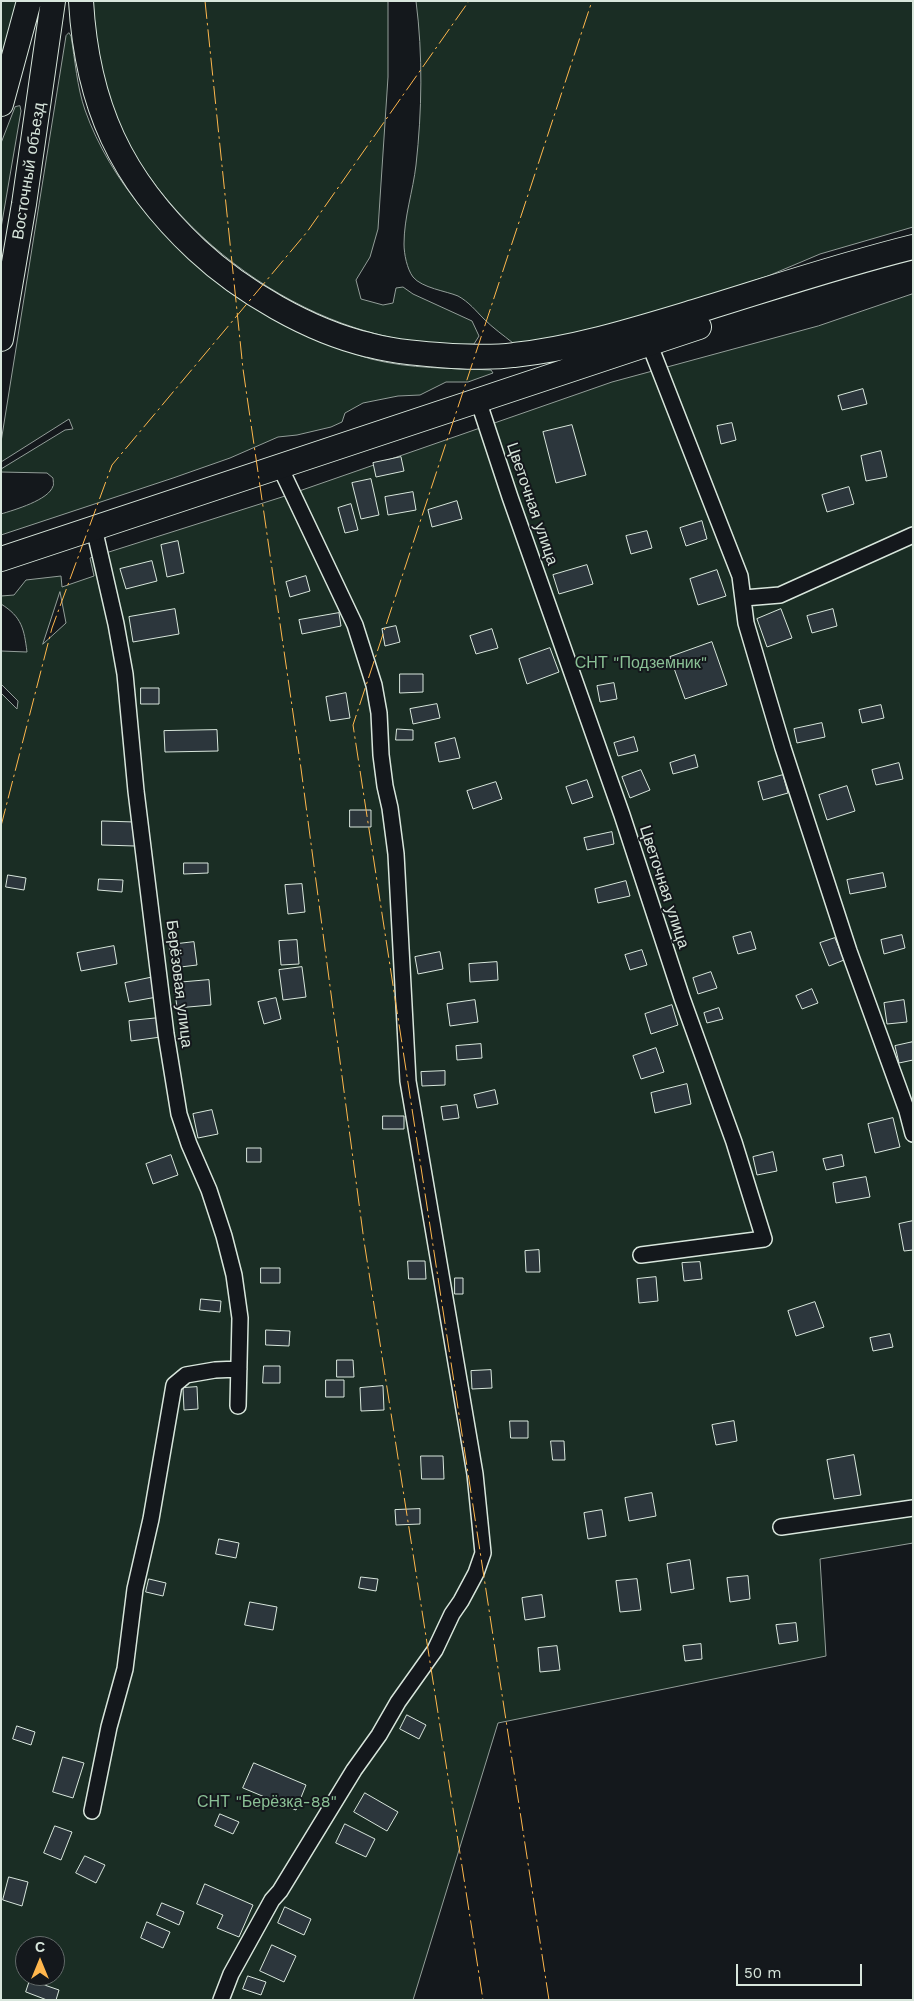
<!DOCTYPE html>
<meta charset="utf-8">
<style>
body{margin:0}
#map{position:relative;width:914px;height:2001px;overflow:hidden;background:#14181c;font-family:"Work Sans",sans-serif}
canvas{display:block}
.frame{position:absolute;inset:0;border:2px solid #d8e6dc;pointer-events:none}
.north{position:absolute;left:15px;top:1936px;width:50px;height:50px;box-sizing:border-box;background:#14181c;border:1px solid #626a69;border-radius:50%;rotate:0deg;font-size:14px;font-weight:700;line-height:20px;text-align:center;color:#d8e6dc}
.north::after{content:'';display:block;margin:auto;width:18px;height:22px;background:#ffb74d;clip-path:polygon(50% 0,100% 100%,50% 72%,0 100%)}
.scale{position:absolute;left:736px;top:1964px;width:126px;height:22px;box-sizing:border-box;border:2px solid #d8e6dc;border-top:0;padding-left:6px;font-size:15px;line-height:18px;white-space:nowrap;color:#d8e6dc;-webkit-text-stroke:4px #14181c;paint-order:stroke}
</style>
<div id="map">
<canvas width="914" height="2001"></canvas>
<div class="frame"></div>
<div class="north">С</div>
<div class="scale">50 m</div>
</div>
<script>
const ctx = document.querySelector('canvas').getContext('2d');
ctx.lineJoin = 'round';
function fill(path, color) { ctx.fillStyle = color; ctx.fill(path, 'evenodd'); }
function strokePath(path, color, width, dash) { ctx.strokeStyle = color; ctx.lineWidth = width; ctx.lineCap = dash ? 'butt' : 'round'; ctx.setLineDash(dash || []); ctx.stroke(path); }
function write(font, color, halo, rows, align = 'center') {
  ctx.font = font + ' "Work Sans",sans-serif'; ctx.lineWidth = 4; ctx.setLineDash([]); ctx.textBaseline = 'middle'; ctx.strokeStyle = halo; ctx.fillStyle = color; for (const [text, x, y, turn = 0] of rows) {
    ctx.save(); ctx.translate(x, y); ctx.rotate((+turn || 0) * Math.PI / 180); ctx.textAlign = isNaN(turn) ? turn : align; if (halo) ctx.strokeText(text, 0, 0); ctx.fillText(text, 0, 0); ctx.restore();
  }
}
const green = new Path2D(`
 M1,1H18L1,62Z
 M93,1H388V77L378,229L370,257L356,280L361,299L383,305L393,303L396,288L403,287L413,294L472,321L479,336L474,344C333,353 183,254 121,130C102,91 96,44 93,1Z
 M416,1H913V227L820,254L768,276L631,321L551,339L513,343C503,335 493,328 484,319C476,311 469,302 458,296C446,291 422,288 413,277C407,269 404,254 404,244C404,217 413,191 416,165C422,111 423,55 416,1Z
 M69,33L71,36C75,60 77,87 85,110C110,181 166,243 225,289C245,304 269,315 291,326C317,338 343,351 371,359C410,369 451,368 491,370L493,373L468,382H446L420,395L398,396L363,403L345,413L342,422L331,427L297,435L278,437L230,458L173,478L1,535V514C14,510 49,500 53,486C54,486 53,479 53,478L47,473L1,472V469L65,430L73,429L69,419L1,462V442L66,36Z
 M20,106L21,111L1,228V143L15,107Z
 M913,294V1543L820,1559L826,1656L498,1723L413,2000H1V693L17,709L18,701L1,684V651L27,652C24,629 22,617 1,604V596L14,595L26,580L61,576L62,587L94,576L90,558L282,497L612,382L818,326ZM60,592L66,623L43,644ZM25,1946H55V1976H25Z`);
fill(green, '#1a2d24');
strokePath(green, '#939e99', 1);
const building = new Path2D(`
 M863,389L867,404L842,410L838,396Z
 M732,423L736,440L721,444L717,426Z
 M572,425L586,475L556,483L543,432Z
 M881,451L887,477L866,481L861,456Z
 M401,457L404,471L376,477L373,463Z
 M371,479L379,515L361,519L352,483Z
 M849,487L854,504L827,512L822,495Z
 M413,492L416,510L388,515L385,497Z
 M457,501L462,519L432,527L428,510Z
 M351,504L358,530L345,533L338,508Z
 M702,521L707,539L686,546L680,528Z
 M647,531L652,548L631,554L626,536Z
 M178,541L184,573L167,577L161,545Z
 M152,561L157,581L126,589L120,569Z
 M587,565L593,584L559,594L553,575Z
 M717,570L726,596L698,605L690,579Z
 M306,576L310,591L290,597L286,582Z
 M175,609L179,634L133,642L129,617Z
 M781,609L792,638L767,647L757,619Z
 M833,609L837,626L812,633L807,616Z
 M339,613L341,626L302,634L299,620Z
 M396,626L400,642L385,646L382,629Z
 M492,629L498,648L476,654L470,636Z
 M712,642L727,685L685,699L670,657Z
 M550,648L559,672L527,684L519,659Z
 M400,674H423V692L400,693Z
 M614,683L617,699L600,702L597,686Z
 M141,688H159V704H141Z
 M346,693L350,718L330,721L326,697Z
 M437,704L440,718L413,724L410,709Z
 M881,705L884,718L862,723L859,710Z
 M822,723L825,737L797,743L794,729Z
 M397,729L413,730V740H396Z
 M217,730L218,751L165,752L164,731Z
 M634,737L638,751L618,756L614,743Z
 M455,738L460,758L439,762L435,743Z
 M695,755L698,767L673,774L670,763Z
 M899,763L903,779L876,785L872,770Z
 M641,770L650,790L630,798L622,777Z
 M783,775L788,793L763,800L758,782Z
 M587,780L593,797L572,804L566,787Z
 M496,782L502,799L473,809L467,791Z
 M847,786L855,811L827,820L819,795Z
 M350,810H371V827H350Z
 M102,821L135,822V846L102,845Z
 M612,832L614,844L587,850L584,838Z
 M184,863H208V873L184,874Z
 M883,873L886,887L850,894L847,880Z
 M8,875L26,878L24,890L6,887Z
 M99,879L123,880L122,892L98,890Z
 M626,881L630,896L598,903L595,889Z
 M302,884L305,912L288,914L285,885Z
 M751,932L756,949L738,954L733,937Z
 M902,935L905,948L884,954L881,940Z
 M835,938L844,960L829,966L820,943Z
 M297,940L299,964L281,965L279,941Z
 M194,942L197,965L172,968L169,945Z
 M114,946L117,964L81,971L77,953Z
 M642,950L647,965L630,970L625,955Z
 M440,952L443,969L418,974L415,957Z
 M497,962L498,980L470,982L469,964Z
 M302,967L306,997L283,1000L279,970Z
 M711,972L717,988L698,994L693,978Z
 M154,977L157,997L129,1002L125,983Z
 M209,980L211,1005L177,1008L174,983Z
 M812,989L818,1003L802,1009L796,996Z
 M276,998L281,1019L264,1024L258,1002Z
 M475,1000L478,1022L450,1026L447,1004Z
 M904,1000L907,1022L887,1024L884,1003Z
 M672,1005L678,1025L651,1034L645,1014Z
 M719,1008L723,1019L707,1023L704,1013Z
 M159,1018L161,1037L131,1041L129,1021Z
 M913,1042V1060L899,1063L895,1046Z
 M481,1044L482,1058L457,1060L456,1046Z
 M656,1048L664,1072L641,1079L633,1056Z
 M445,1071V1085L422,1086L421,1072Z
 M687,1084L691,1104L655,1113L651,1093Z
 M495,1090L498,1104L477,1108L474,1095Z
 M457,1105L459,1118L443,1120L441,1107Z
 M212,1110L218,1134L198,1138L193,1114Z
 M383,1116H404V1129H383Z
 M893,1118L900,1147L875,1153L868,1124Z
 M247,1148H261V1162H247Z
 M773,1152L777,1171L757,1175L753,1157Z
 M171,1155L178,1175L153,1184L146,1164Z
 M842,1155L844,1166L826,1170L823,1159Z
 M866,1177L870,1197L836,1203L833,1183Z
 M913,1221V1250L904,1251L899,1224Z
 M539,1250L540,1272H526L525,1251Z
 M408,1261H425L426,1279H409Z
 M700,1262L702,1279L684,1281L682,1263Z
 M261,1268H280V1283H261Z
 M656,1277L658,1301L639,1303L637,1279Z
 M455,1278H463V1294H455Z
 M201,1299L221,1301L220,1312L200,1310Z
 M815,1302L824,1327L796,1336L788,1311Z
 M266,1330L290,1331L289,1346L266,1345Z
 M890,1334L893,1347L873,1351L870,1338Z
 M337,1360H353L354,1377H337Z
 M264,1366H280V1383H263Z
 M491,1370L492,1388L472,1389L471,1371Z
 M326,1380H344V1397H326Z
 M383,1386L384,1410L361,1411L360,1388Z
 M197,1387L198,1409L184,1410L183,1388Z
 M510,1421H528V1438H511Z
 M734,1421L737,1441L716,1445L712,1425Z
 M551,1441H564L565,1460H553Z
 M854,1455L861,1495L834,1499L827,1460Z
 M421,1456H443L444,1479H422Z
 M652,1493L656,1516L629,1521L625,1498Z
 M420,1509V1524L396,1525L395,1510Z
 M602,1510L606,1536L588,1539L584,1513Z
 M219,1539L239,1543L236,1558L216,1554Z
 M690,1560L694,1589L671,1593L667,1564Z
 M748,1576L750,1599L730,1602L727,1578Z
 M361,1577L378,1579L376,1591L359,1588Z
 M149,1579L166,1583L163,1596L146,1592Z
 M637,1579L641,1610L620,1612L616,1581Z
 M542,1595L545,1617L525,1620L522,1598Z
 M250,1602L277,1607L273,1630L245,1625Z
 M796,1623L798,1641L779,1644L776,1625Z
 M701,1644L702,1659L685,1661L683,1646Z
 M557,1646L560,1670L540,1672L538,1648Z
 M407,1715L426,1725L419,1739L400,1729Z
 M17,1726L35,1732L31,1745L13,1739Z
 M63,1757L84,1763L73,1798L53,1792Z
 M254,1763L306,1785L296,1810L243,1788Z
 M365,1793L398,1812L387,1831L354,1812Z
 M220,1814L239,1822L233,1834L215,1826Z
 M345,1824L375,1839L366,1857L336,1843Z
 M55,1826L72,1832L61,1860L44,1853Z
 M85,1856L105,1865L96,1883L76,1873Z
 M9,1877L28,1882L22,1906L3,1900Z
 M205,1884L253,1905L239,1937L217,1928L223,1915L197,1904Z
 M162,1903L184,1912L179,1925L157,1915Z
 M285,1907L311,1919L304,1935L278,1923Z
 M147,1922L170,1932L163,1948L141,1938Z
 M272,1945L296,1956L284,1982L260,1971Z
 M248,1976L266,1982L261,1995L243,1989Z
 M30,1980L59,1990L56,2000H47L26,1992Z`);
fill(building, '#2c363c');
strokePath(building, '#d8e6dc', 1);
const minor = new Path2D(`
 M649,343L740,576L746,623L783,748L849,951L907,1111L913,1134
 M478,400L510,497L622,815L682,998L734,1142L764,1239L641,1255
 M94,528L116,624L125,674L136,791L166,1034L179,1114L189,1144L209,1190L224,1236L234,1275L240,1318L238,1406
 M744,598L780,595L913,535
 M781,1527L913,1508
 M92,1811L109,1727L125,1669L135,1589L151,1519L174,1385L186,1375L215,1370L239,1369
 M221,2000L231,1974L272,1900L280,1891L354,1770L379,1735L398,1702L435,1650L452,1614L461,1601L476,1573L483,1553L475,1474L408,1081L396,854L390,808L385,786L381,755L379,713L374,685L355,625L280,467`);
const primary = new Path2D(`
 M81,1C87,105 121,179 197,250C241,291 309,331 369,345C396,352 424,354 452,356C472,357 494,358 514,355C577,348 637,329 697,311C769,289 840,265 913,247
 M1,104L29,1
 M1,339L24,204L53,1
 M1,559L699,327`);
strokePath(minor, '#d8e6dc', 18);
strokePath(primary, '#d8e6dc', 26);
strokePath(minor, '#14181c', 15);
strokePath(primary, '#14181c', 24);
strokePath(new Path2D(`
 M205,1L243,369L300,761L364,1241L483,2000
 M1,826L52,628L112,465L307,232L469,1
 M549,2000L353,725L592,1`), '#ffb74d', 1, [18, 4, 2.5, 4]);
write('16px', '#d8e6dc', '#14181c', [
 ["Восточный объезд",29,171,-81],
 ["Цветочная улица",532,504,71],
 ["Цветочная улица",664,887,72],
 ["Берёзовая улица",179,984,83]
]);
write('16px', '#8ac095', '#14181c', [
 ["СНТ \"Подземник\"",641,663],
 ["СНТ \"Берёзка-88\"",267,1802]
]);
</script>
